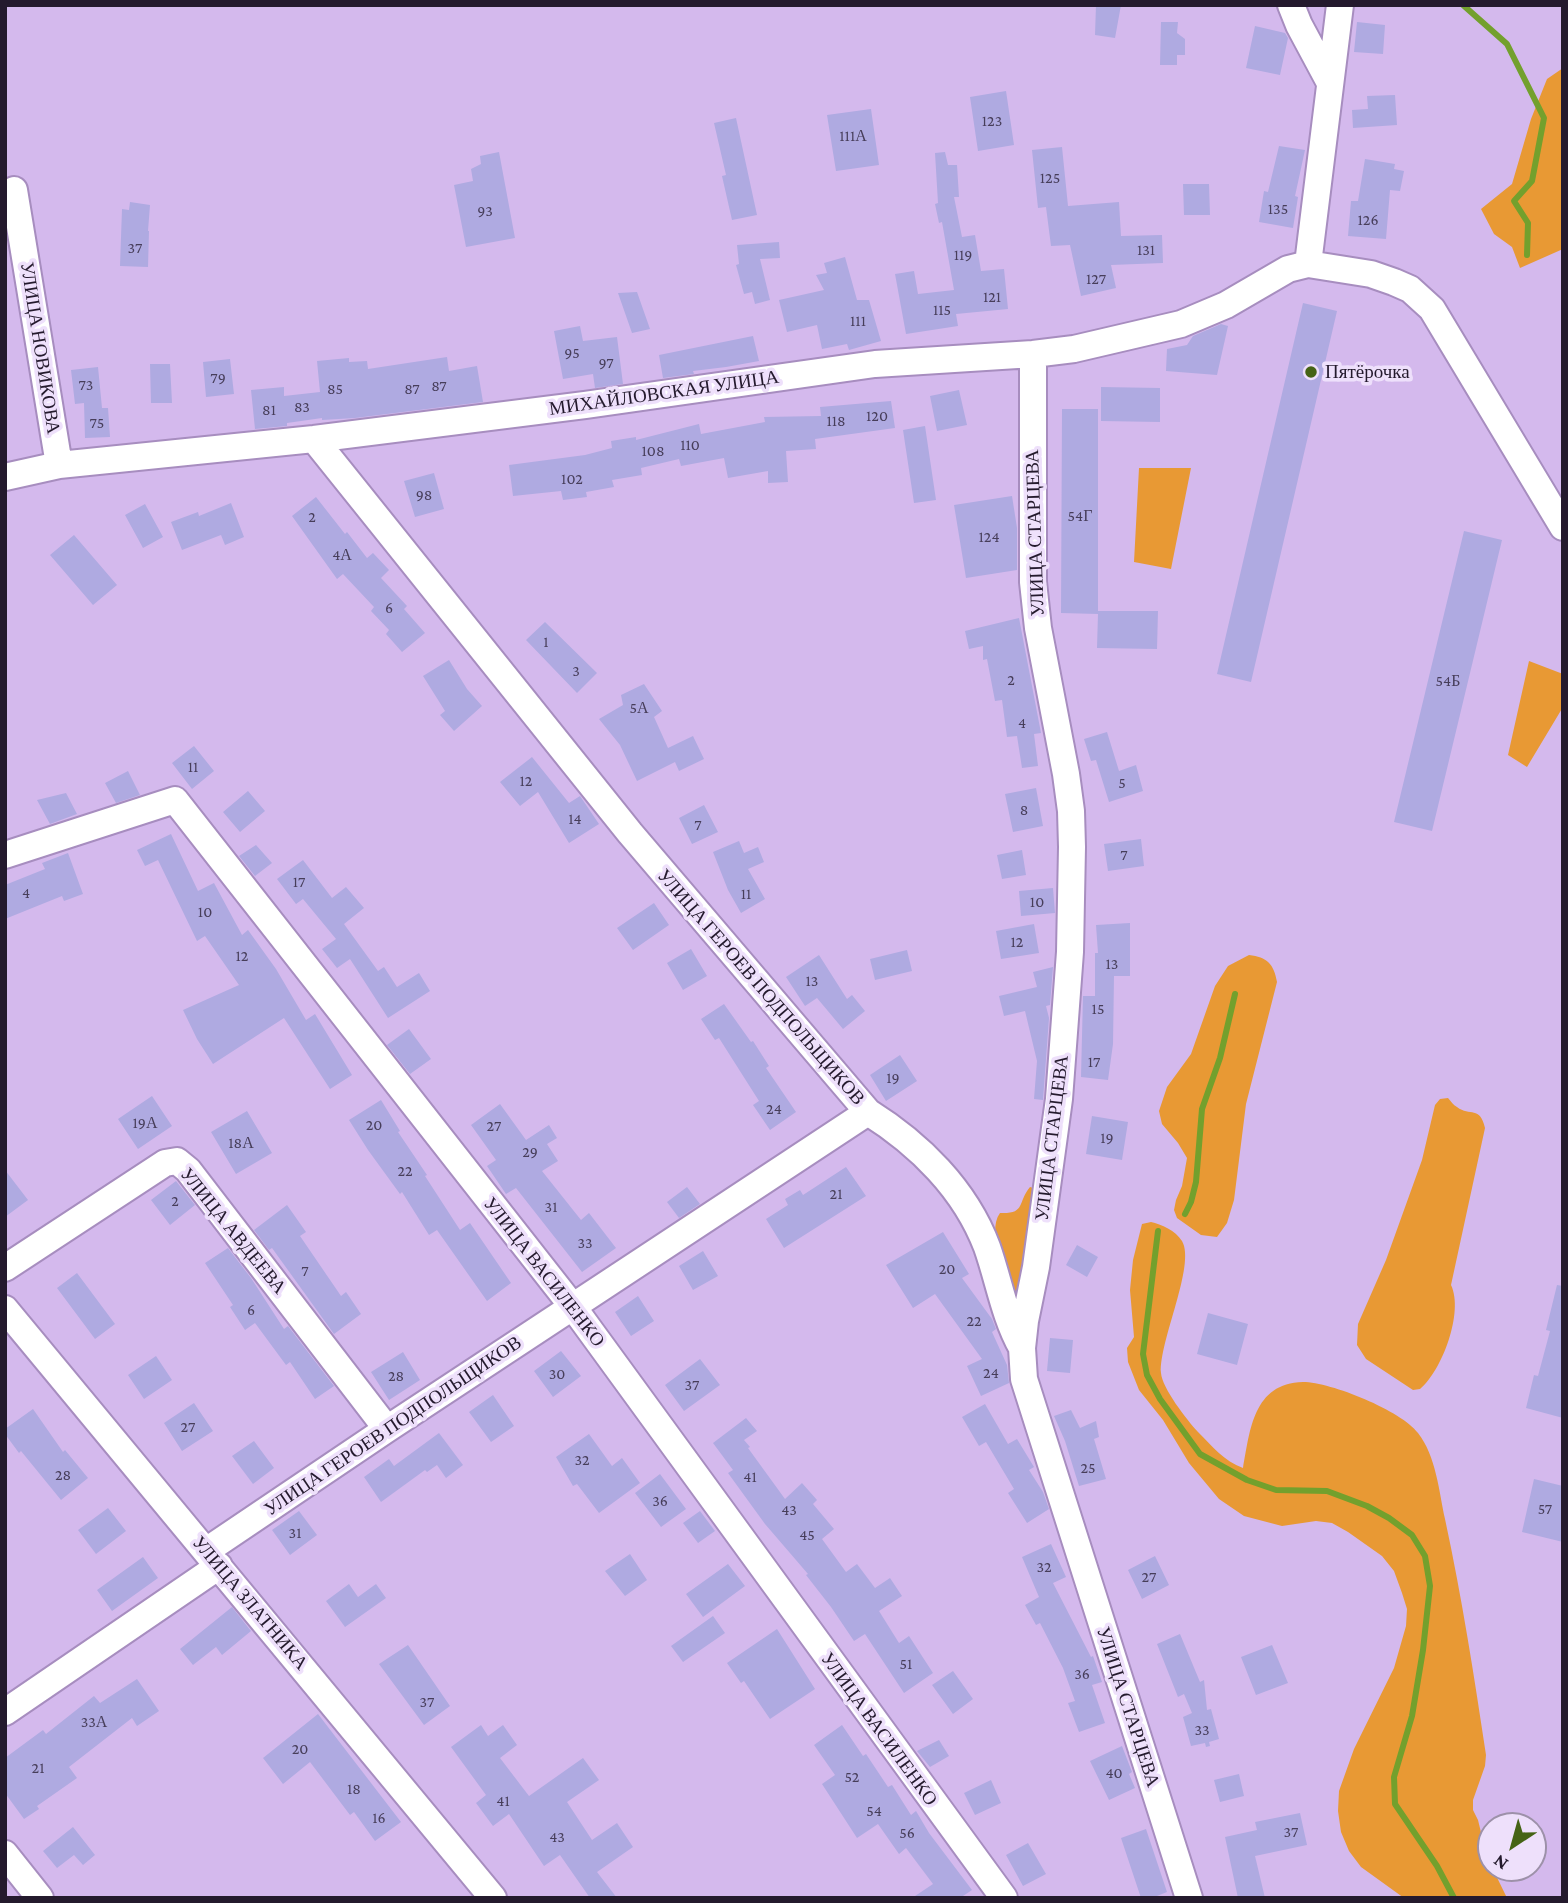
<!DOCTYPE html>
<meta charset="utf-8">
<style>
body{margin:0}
#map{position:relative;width:1568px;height:1903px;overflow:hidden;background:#d4b9ed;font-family:"Crimson Pro",serif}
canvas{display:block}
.frame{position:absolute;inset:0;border:7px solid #241a2d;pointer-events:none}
.north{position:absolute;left:1477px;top:1812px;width:70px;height:70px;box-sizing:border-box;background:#eee0fb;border:2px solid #9d91a9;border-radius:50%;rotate:216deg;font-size:19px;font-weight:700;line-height:28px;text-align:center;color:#241a2d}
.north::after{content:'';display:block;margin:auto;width:24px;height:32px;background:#456315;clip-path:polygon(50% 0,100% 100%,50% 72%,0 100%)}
</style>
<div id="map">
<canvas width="1568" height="1903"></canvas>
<div class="frame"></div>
<div class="north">N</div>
</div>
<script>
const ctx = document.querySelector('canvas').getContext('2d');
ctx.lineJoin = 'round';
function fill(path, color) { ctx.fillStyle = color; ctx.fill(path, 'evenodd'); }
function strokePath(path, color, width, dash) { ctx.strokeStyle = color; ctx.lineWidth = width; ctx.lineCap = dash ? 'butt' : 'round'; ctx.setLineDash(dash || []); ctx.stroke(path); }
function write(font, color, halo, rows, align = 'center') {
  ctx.font = font + ' "Crimson Pro",serif'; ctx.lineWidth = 7; ctx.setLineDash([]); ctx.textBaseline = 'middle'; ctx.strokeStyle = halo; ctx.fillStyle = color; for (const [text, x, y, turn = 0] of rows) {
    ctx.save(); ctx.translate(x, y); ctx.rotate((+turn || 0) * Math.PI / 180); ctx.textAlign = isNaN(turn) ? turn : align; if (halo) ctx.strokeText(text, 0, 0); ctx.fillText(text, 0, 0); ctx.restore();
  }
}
fill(new Path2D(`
 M1563,68V249L1520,268L1512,247L1494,234L1481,209L1512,184L1531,119L1547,79Z
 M1139,468H1191L1171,569L1134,562Z
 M1529,661L1563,674V707L1527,767L1508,755Z
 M1249,955C1267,957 1274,964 1277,982L1246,1104L1234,1200L1227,1223L1217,1237L1201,1235L1177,1218L1174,1210L1176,1200L1182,1186L1187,1158L1178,1143L1162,1124L1159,1111L1167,1087L1191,1054L1215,986L1228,966Z
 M1448,1098C1451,1101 1453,1105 1457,1107C1470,1117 1480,1105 1485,1128L1451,1285C1464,1312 1442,1371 1420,1389L1413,1390L1366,1359L1357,1345L1358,1324L1386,1260L1422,1160L1435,1105L1440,1099Z
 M1030,1187L1037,1189L1016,1309C1009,1287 985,1232 1000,1213C1026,1214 1017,1203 1030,1187Z
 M1151,1222C1161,1224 1176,1231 1182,1241C1196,1265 1159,1341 1161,1373C1162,1388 1187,1420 1198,1432C1212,1446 1224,1461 1243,1468C1250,1431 1253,1383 1303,1382C1331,1382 1402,1411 1418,1433C1436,1456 1439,1491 1445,1519C1462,1598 1474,1675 1486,1755L1485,1766L1473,1800V1810L1478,1820L1487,1857L1507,1898H1404L1361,1867L1349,1851L1341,1832L1338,1811L1339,1791L1354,1749L1394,1668L1406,1626L1407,1609L1402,1593L1394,1571L1382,1556L1348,1532L1332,1523L1316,1521L1282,1526L1244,1516L1219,1499L1189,1463L1163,1420L1139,1390L1128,1362L1127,1348L1134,1337L1130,1290L1133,1260L1142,1224Z`), '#e89934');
strokePath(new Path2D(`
 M1463,5L1507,44L1544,118L1532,181L1514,201L1528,223L1527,255
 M1185,1214L1191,1202L1196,1182L1202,1109L1220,1058L1235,994
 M1158,1231L1143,1354L1147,1375L1160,1399L1200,1454L1247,1480L1276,1490L1327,1491L1367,1506L1389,1518L1412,1535L1425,1556L1430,1586L1423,1650L1412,1716L1394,1777L1395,1804L1437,1866L1454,1898`), '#73a02d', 6);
fill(new Path2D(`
 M1096,5H1121L1115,38L1095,35Z
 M1161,22H1178L1177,33L1185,39V55H1177V65H1160Z
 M1357,22L1385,25L1383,54L1354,52Z
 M1255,26L1285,33L1288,38L1280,75L1246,68Z
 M1006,91L1014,145L978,151L970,97Z
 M1395,95L1397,125L1353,128L1352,110L1368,109L1367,96Z
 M871,109L879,165L836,171L827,115Z
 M736,118L757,215L732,220L722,176L726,175L714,123Z
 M1279,146L1305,150L1295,196L1298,197L1293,228L1259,222L1264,191L1268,192Z
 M1062,147L1068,206L1119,202L1121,236L1162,235L1163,263L1111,265L1116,288L1081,296L1070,245L1051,246L1046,207L1038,208L1032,150Z
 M499,152L515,238L466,247L454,185L473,181L471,169L481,164L480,156Z
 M945,152L948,165H957L959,197H954L962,237L975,235L981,271L1004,269L1008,309L956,314L958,326L906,334L895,274L914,271L918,294L954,290L942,222L939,223L935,204L938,203L935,153Z
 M1365,159L1395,164L1394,169L1404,171L1400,191L1390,190L1386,239L1348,236L1351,201H1358Z
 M1183,184H1209L1210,215H1184Z
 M130,202L150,205L148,231H149L148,267L120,266L122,209L129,210Z
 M779,242L780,258L760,259L770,300L755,304L752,292L744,294L736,265L739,264L737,245Z
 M845,257L857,300H869L881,341L849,350L847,344L822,349L817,325L787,332L779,300L824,290L816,275L827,273L824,263Z
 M637,292L650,329L632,333L618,293Z
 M1303,303L1337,311L1251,682L1217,674Z
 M1221,324L1228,326L1217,375L1166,371L1167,349L1187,345L1193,336Z
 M580,326L583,341L617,337L623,384L595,388L593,374L563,379L554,331Z
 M753,336L759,361L726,367L693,371L694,374L663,378L659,355Z
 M447,357L449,371L477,366L483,402L355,418L322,420V418L287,423V426L255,429L251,390L284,387V396L320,392L317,361L349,358V362L367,361L368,369Z
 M230,359L234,394L206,397L203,362Z
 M150,364H170L172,403H151Z
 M98,367L102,408H108L110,437L85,438L84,403L75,404L71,370Z
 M1101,387L1160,388V422L1101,421Z
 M959,390L967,425L937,431L930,396Z
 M891,401L895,428L815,439L816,449L786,451L788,482L768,483V471L728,478L724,458L681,466L679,459L641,468L642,475L612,480L614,487L586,492L587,497L563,500L561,491L513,496L509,465L585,455L612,448L611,441L636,437V440L699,424L701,434L765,422L764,417L821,416L820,407Z
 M1062,409H1098V611H1158L1157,649L1097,648L1098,614L1061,613Z
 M925,426L936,500L914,503L903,430Z
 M434,473L444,509L415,517L404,481Z
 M1012,496L1017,528V570L966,578L954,505Z
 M316,497L345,534L347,532L367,558L373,553L389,570L381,578L407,606L404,609L425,633L402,652L386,634L389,630L371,611L374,607L343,574L337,579L292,516Z
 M231,503L244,537L225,545L221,535L182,550L171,522L198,512L199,516Z
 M145,504L163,537L143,548L125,515Z
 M1464,531L1502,540L1432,831L1394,822Z
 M74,535L117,585L93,605L50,555Z
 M1019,618L1041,733L1034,734L1038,766L1022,768L1017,736L1007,737L1002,700L995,701L987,659L983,660V646L969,649L965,631Z
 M545,622L597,673L577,693L526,640Z
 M449,660L467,689L482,706L454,731L440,715L445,711L423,676Z
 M644,684L662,711L654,717L668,748L693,736L704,759L679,771L675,762L637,781L620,745L599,719L623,705L621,695Z
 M1107,732L1119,771L1136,765L1143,791L1109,802L1096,760L1091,761L1084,739Z
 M194,746L214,771L192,789L172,763Z
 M532,757L569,803L580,796L599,824L569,843L538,792L520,806L500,782Z
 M128,771L140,795L116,803L105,783Z
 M1036,788L1043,826L1013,832L1005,794Z
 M248,791L265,811L240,832L223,812Z
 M66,793L77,814L50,824L37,800Z
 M704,805L718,832L692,844L679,818Z
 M171,834L198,891L214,883L242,935L248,930L276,969L306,1020L315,1014L352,1075L330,1089L284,1018L213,1064L197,1039L183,1010L239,985L205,936L197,941L158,860L145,866L137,850Z
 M1141,839L1144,866L1108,871L1104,844Z
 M739,841L744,853L758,847L764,862L748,869L765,899L741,913L728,890L713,852Z
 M256,845L272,863L255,876L239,856Z
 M1022,850L1026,875L1002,879L997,855Z
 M68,853L83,894L64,901L62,896L5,919V885L45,869L42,863Z
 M303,860L332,898L346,887L364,908L344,924L378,971L384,967L397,987L419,973L430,991L388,1018L350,959L337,968L322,949L336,939L303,899L296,904L277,879Z
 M1053,888L1055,913L1021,916L1019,891Z
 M654,903L669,925L633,950L617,928Z
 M1130,923V976H1114L1113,1044L1108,1080L1081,1077L1083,996H1095V953H1098L1096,925Z
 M1034,924L1039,953L1001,959L996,931Z
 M691,949L707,976L683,990L667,963Z
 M907,950L912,971L875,980L870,959Z
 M819,955L847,999L852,995L865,1011L843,1029L817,998L805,1006L786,977Z
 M1053,967L1050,1005L1046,1006L1049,1018L1043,1100L1034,1099L1037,1061L1025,1011L1004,1016L999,996L1037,987L1033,972Z
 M724,1004L751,1042L753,1041L769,1066L766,1068L796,1112L770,1130L753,1105L759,1101L719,1038L715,1040L701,1019Z
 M409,1029L431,1059L410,1074L387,1045Z
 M900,1055L917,1081L886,1101L870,1075Z
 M152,1096L172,1126L138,1149L118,1119Z
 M381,1100L400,1131L398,1132L427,1175L425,1176L460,1230L470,1223L511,1283L487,1301L437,1230L429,1235L402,1192L400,1194L368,1150L349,1120Z
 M500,1104L526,1140L549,1125L557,1138L547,1144L558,1161L542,1171L581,1220L589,1213L616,1248L582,1272L516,1188L506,1194L487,1166L496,1160L471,1125Z
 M247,1111L272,1153L236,1174L211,1132Z
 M1092,1116L1128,1122L1122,1160L1086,1154Z
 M846,1167L866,1196L784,1248L766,1219L788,1205L785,1199L800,1190L803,1195Z
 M5,1170L28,1200L5,1217Z
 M176,1181L195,1205L170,1225L151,1200Z
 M687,1187L700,1204L679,1218L667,1202Z
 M287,1205L306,1232L300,1236L341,1296L346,1292L361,1314L334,1334L272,1248L269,1250L254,1230Z
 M943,1232L969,1274L962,1278L992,1319L996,1329L992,1332L1007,1365L1009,1383L981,1396L967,1366L982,1359L935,1294L913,1308L886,1265Z
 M1077,1245L1098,1257L1087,1277L1066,1265Z
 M228,1248L251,1278L284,1329L288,1326L334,1386L315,1399L290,1362L286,1365L255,1323L245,1330L230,1307L233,1305L205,1263Z
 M703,1251L718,1276L693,1290L679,1266Z
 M77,1273L115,1324L95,1339L57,1288Z
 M1557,1285L1563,1286V1418L1526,1408L1534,1375L1538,1376L1550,1331L1546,1330Z
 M638,1296L654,1321L631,1336L615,1312Z
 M1208,1313L1248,1324L1237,1365L1197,1354Z
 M1050,1338L1073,1340L1070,1373L1047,1371Z
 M561,1351L581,1376L553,1397L534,1371Z
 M403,1352L420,1380L389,1400L371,1372Z
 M156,1356L172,1380L144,1399L128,1375Z
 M700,1359L720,1385L684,1411L665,1385Z
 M493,1395L514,1426L491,1442L469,1412Z
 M194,1403L213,1431L182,1451L164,1423Z
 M985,1404L1008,1444L1017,1439L1034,1467L1029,1470L1043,1492L1049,1509L1027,1523L1008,1493L1014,1489L986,1442L979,1446L962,1417Z
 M33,1409L63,1452L65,1450L88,1478L61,1500L21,1451L19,1453L5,1434V1429Z
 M1071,1410L1080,1428L1096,1421L1099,1437L1094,1439L1106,1479L1079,1486L1065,1441L1054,1416Z
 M746,1418L757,1431L744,1440L750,1447L748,1448L785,1499L802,1483L817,1500L813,1504L834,1529L822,1539L846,1572L857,1564L875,1588L890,1578L902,1596L879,1611L899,1643L909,1636L933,1673L904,1693L865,1634L854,1641L831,1607L806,1575L808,1574L765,1524L728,1473L733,1470L713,1443Z
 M439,1433L463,1465L446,1478L437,1465L427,1472L425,1470L381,1502L364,1477L389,1459L394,1466Z
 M589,1434L612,1466L622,1458L640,1483L599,1513L577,1484L573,1486L556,1457Z
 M254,1441L274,1468L253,1484L232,1456Z
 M660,1474L686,1509L661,1527L635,1493Z
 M1534,1479L1563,1486V1542L1522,1532Z
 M108,1508L126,1531L96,1554L78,1530Z
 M299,1511L317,1535L290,1555L272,1530Z
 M700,1511L715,1531L698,1543L683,1523Z
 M1051,1544L1066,1577L1053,1583L1091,1657L1093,1656L1102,1682L1092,1685L1105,1723L1079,1732L1068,1703L1075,1701L1063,1668L1040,1623L1036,1625L1025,1605L1039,1597L1022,1557Z
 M630,1554L647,1580L625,1596L605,1571Z
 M1155,1556L1169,1585L1142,1599L1128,1570Z
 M143,1557L158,1578L112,1611L97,1590Z
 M728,1564L745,1586L703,1617L686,1594Z
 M349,1584L358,1597L376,1584L386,1598L345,1627L326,1601Z
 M232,1607L251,1631L222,1655L216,1647L193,1665L180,1649Z
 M713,1616L725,1633L683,1662L671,1646Z
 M777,1629L815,1689L770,1719L744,1681L741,1683L727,1663Z
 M1180,1634L1200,1682L1204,1680L1207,1710L1211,1709L1219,1739L1209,1742L1210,1746L1206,1747L1205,1743L1191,1746L1183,1717L1192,1713L1184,1694L1178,1697L1157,1644Z
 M408,1645L450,1706L424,1725L379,1664Z
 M1272,1645L1288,1683L1256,1695L1241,1657Z
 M953,1671L973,1699L953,1714L932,1685Z
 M137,1679L159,1711L137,1726L132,1718L69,1767L77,1778L37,1806L39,1809L24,1819L5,1793V1758L43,1730L46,1734L94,1696L100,1703Z
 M318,1714L401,1822L375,1841L354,1812L350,1815L310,1762L283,1784L263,1758Z
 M481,1725L488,1736L503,1725L517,1745L500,1758L529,1796L583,1758L599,1780L567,1802L592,1840L617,1823L633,1847L597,1872L617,1898H590L560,1855L544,1866L509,1814L493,1826L476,1803L486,1795L451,1747Z
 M842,1725L863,1756L866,1754L888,1787L892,1785L911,1815L916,1811L929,1833L972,1890L960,1898H912L933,1884L906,1848L899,1854L878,1824L857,1838L822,1784L835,1775L814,1745Z
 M939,1740L949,1756L930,1767L917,1751Z
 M1122,1746L1132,1772L1129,1774L1135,1788L1109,1800L1090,1761Z
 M1239,1774L1244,1796L1220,1802L1214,1780Z
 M991,1780L1001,1803L975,1815L964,1793Z
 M1300,1813L1307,1845L1255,1856L1265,1898H1238L1225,1837L1257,1830L1255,1822Z
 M73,1827L95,1855L83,1865L74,1855L57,1868L43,1851Z
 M1146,1829L1167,1892L1152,1898H1141L1121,1838Z
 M1028,1843L1046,1874L1023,1886L1006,1855Z`), '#afaae1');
const minor = new Path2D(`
 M1291,5L1299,25L1329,81
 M14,190L59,465
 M1308,264L1340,5
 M1033,354V582L1038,628L1066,774L1071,811L1072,847L1070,952L1059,1099L1036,1267L1025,1321L1022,1348L1024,1379L1189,1898
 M314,439L630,833L868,1112C919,1144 965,1189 987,1247C999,1281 1004,1316 1022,1348
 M5,477L59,465L314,439L585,405L875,364L1033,354L1074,349L1181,324L1226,305L1288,269L1308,264L1371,274L1394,282L1410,289L1432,309L1563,527
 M5,855L175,800L573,1307L1004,1898
 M5,1268L165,1163L177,1161L188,1170L387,1429
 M5,1309L493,1898
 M206,1551L387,1429L868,1112
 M5,1712L219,1566
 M5,1854L40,1898`);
strokePath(minor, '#a78dbf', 30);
strokePath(minor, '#fff', 26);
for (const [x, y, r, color] of [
 [1311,372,7,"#456315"]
]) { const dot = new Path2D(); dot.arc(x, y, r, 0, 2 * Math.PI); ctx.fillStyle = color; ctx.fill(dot); strokePath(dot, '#eee0fb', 2.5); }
write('16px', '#473e5a', null, [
 ["123",992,121],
 ["111А",853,136],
 ["125",1050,178],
 ["135",1278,209],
 ["93",485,211],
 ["126",1368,220],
 ["37",135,248],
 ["131",1146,250],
 ["119",963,255],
 ["127",1096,279],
 ["121",992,297],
 ["115",942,310],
 ["111",858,321],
 ["95",572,353],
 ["97",606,363],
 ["79",218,378],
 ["73",86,385],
 ["87",439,386],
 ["85",335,389],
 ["87",412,389],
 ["83",302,407],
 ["81",269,410],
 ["120",877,416],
 ["118",836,421],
 ["75",97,423],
 ["110",690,445],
 ["108",653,451],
 ["102",572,479],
 ["98",424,495],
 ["54Г",1080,516],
 ["2",312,517],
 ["124",989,537],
 ["4А",342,555],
 ["6",389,608],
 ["1",546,642],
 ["3",576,671],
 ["2",1011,680],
 ["54Б",1448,681],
 ["5А",639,708],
 ["4",1022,723],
 ["11",193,767],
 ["12",526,781],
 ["5",1122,783],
 ["8",1024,810],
 ["14",575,819],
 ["7",698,825],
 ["7",1124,855],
 ["17",299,882],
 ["4",26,893],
 ["11",746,894],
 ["10",1037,902],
 ["10",205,912],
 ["12",1017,942],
 ["12",242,956],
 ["13",1112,964],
 ["13",812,981],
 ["15",1098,1009],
 ["17",1094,1062],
 ["19",893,1078],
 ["24",774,1109],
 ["19А",145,1123],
 ["20",374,1125],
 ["27",494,1126],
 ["19",1107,1138],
 ["18А",241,1143],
 ["29",530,1152],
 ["22",405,1171],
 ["21",836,1194],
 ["2",175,1201],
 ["31",551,1207],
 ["33",585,1243],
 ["20",947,1269],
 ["7",305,1271],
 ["6",251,1310],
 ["22",974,1321],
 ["24",991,1373],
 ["30",557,1374],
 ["28",396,1376],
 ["37",692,1385],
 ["27",188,1427],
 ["32",582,1460],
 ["25",1088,1468],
 ["28",63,1475],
 ["41",750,1477],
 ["36",660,1501],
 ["57",1545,1509],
 ["43",789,1510],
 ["31",295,1533],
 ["45",807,1535],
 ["32",1044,1567],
 ["27",1149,1577],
 ["51",906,1664],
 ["36",1082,1674],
 ["37",427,1702],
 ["33А",94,1722],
 ["33",1202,1730],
 ["20",300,1749],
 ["21",38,1768],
 ["40",1114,1773],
 ["52",852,1777],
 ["18",354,1789],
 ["41",503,1801],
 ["54",874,1811],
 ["16",379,1818],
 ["37",1291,1832],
 ["56",907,1833],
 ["43",557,1837]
]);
write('19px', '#241a2d', '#eee0fb', [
 ["УЛИЦА НОВИКОВА",40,348,81],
 ["МИХАЙЛОВСКАЯ УЛИЦА",664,393,-8],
 ["УЛИЦА СТАРЦЕВА",1035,533,-92],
 ["УЛИЦА ГЕРОЕВ ПОДПОЛЬЩИКОВ",761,987,49],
 ["УЛИЦА СТАРЦЕВА",1052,1138,-83],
 ["УЛИЦА АВДЕЕВА",233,1231,51],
 ["УЛИЦА ВАСИЛЕНКО",544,1272,52],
 ["УЛИЦА ГЕРОЕВ ПОДПОЛЬЩИКОВ",393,1426,-34],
 ["УЛИЦА ЗЛАТНИКА",250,1603,50],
 ["УЛИЦА СТАРЦЕВА",1128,1707,72],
 ["УЛИЦА ВАСИЛЕНКО",879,1729,54]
]);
write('19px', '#241a2d', '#eee0fb', [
 ["Пятёрочка",1325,372]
], 'left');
</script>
